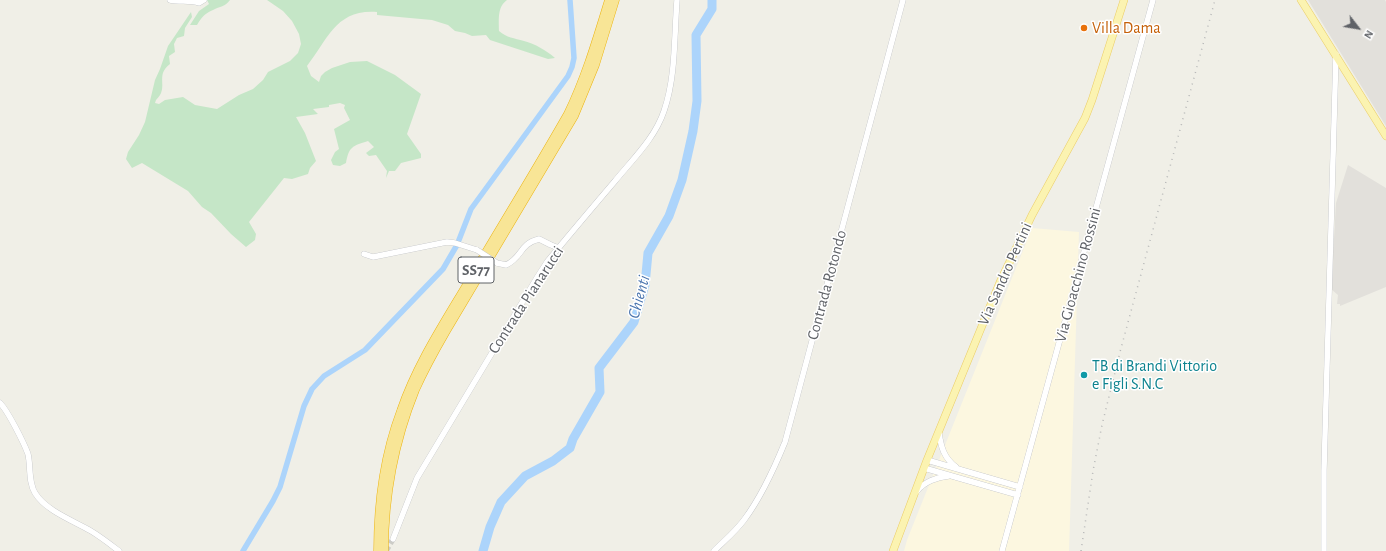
<!DOCTYPE html>
<style>
body{margin:0}
#map{position:relative;width:1386px;height:551px;overflow:hidden;background:#f0efe7;font-family:"Alegreya Sans",sans-serif}
canvas{display:block}
.north{position:absolute;left:1338px;top:8px;width:40px;height:40px;-webkit-text-stroke:3px #fff;paint-order:stroke;rotate:121deg;font-size:11px;font-weight:700;line-height:16px;text-align:center;color:#5f6267}
.north::after{content:'';display:block;margin:auto;width:14px;height:18px;background:#5f6267;clip-path:polygon(50% 0,100% 100%,50% 72%,0 100%)}
</style>
<div id="map">
<canvas width="1386" height="551"></canvas>
<div class="north">N</div>
</div>
<script>
const ctx = document.querySelector('canvas').getContext('2d');
ctx.lineJoin = 'round';
function fill(path, color) { ctx.fillStyle = color; ctx.fill(path, 'evenodd'); }
function strokePath(path, color, width, dash) { ctx.strokeStyle = color; ctx.lineWidth = width; ctx.lineCap = dash ? 'butt' : 'round'; ctx.setLineDash(dash || []); ctx.stroke(path); }
function write(font, color, halo, rows, align = 'center') {
  ctx.font = font + ' "Alegreya Sans",sans-serif'; ctx.lineWidth = 3; ctx.setLineDash([]); ctx.textBaseline = 'middle'; ctx.strokeStyle = halo; ctx.fillStyle = color; for (const [text, x, y, turn = 0] of rows) {
    ctx.save(); ctx.translate(x, y); ctx.rotate((+turn || 0) * Math.PI / 180); ctx.textAlign = isNaN(turn) ? turn : align; if (halo) ctx.strokeText(text, 0, 0); ctx.fillText(text, 0, 0); ctx.restore();
  }
}
fill(new Path2D(`
 M1032,228L1079,232L1069,551H904L907,540Z`), '#fcf7e0');
fill(new Path2D(`
 M1308,0H1385L1386,2V126Z
 M1348,165L1386,188V287L1340,306V304H1337L1338,295L1331,289L1336,203Z`), '#e2e0db');
fill(new Path2D(`
 M207,0H230C225,7 220,6 213,10C205,13 201,18 197,25H190L199,11L209,4Z
 M267,0H507C497,7 499,20 499,31C507,38 514,38 524,41C535,44 546,50 555,58L548,59L490,40L486,35L472,36L465,33L455,31L448,25L432,20L377,15V12C336,9 328,39 307,66L311,76L319,82L321,76L325,72L332,68L350,62L367,61L395,75L421,94L407,134L421,154V158L401,163L395,171H389L386,178L387,171L376,155L369,156L366,153L374,147L368,141C352,146 349,147 346,163L340,166L333,165L331,160L335,152L339,149L334,129L350,120L344,108L345,105L340,103L329,105V107L313,109L318,114L296,117L305,133L316,161L310,168L308,174L292,179L284,178L249,222L256,234L255,240L246,247L231,234L211,213L202,207L188,191L142,163L132,168L126,159L128,152L139,135L145,122L155,80L160,69L168,46L191,12L192,17L185,28L184,36L177,38L174,44L175,52L169,56L170,64C154,76 170,87 156,100L155,103L159,104L165,100L183,97L195,105L217,109L239,95L253,89L263,80L268,72L290,61L298,53L301,44L299,34L292,21L283,11Z`), '#c5e6c7');
strokePath(new Path2D(`
 M243,551L273,501L280,487L304,406L312,389L324,376L365,350L443,269L457,245L471,209L568,76L572,67L574,58L570,0`), '#acd4fb', 5.5);
strokePath(new Path2D(`
 M483,551L490,527L501,502L525,476L553,461L570,448L573,439L600,392L599,368L634,322L645,285L648,253L669,216L682,180L693,131L697,101L696,35L712,9V0`), '#acd4fb', 9);
strokePath(new Path2D(`
 M386,551L393,539`), '#ccccc7', 5.5, [5.5, 3]);
const minor = new Path2D(`
 M170,0C180,2 190,0 199,3L204,0
 M364,254L373,257L447,242L455,243L477,250
 M497,263L506,265C523,257 519,244 539,239L551,245L559,248
 M0,403C8,411 24,443 28,454C31,467 28,481 35,493C46,511 74,521 91,531C101,537 110,544 119,551
 M939,433C941,447 944,458 956,467
 M927,460L1020,487
 M924,468L1018,495
 M917,491C924,482 937,477 949,476
 M393,539L417,478L538,276L547,262C569,235 592,208 615,181C633,159 655,138 664,111C676,76 674,37 677,0
 M714,551C724,541 735,532 744,520C762,496 774,469 785,442L903,0
 M1002,551L1153,0
 M1324,551V470L1336,54`);
const major = new Path2D(`
 M1301,0L1386,136
 M893,551L927,460L1000,282L1032,215L1085,118L1092,100L1124,0`);
const highway = new Path2D(`
 M378,551C378,503 384,456 401,411C416,367 441,328 465,288C499,230 535,172 568,114C586,77 597,39 609,0
 M384,551C384,496 394,442 415,390C424,370 435,350 446,331L574,116L595,65L615,0`);
strokePath(minor, '#b7b9bd', 6);
strokePath(major, '#ebcd65', 8);
strokePath(highway, '#ecb30c', 9);
strokePath(minor, '#fff', 5.5);
strokePath(major, '#fbf3b1', 7);
strokePath(highway, '#f8e596', 8);
strokePath(new Path2D(`
 M1081,551L1093,471L1102,425L1120,352L1215,0`), '#b7b8b8', 1.5, [1, 5]);
const minorBridge = new Path2D(`
 M477,250L497,263`);
strokePath(minorBridge, '#b7b9bd', 6, []);
strokePath(minorBridge, '#fff', 5.5);
for (const [x, y, r, color] of [
 [1084,28,4,"#e8710a"],
 [1084,375,4,"#0f9aa8"]
]) { const dot = new Path2D(); dot.arc(x, y, r, 0, 2 * Math.PI); ctx.fillStyle = color; ctx.fill(dot); strokePath(dot, '#fff', 1.5); }
for (const [x, y, w] of [
 [476,270,36]
]) { const box = new Path2D(); box.roundRect(x - w / 2, y - 13, w, 26, 3); ctx.fillStyle = '#fff'; ctx.fill(box); strokePath(box, '#5f6267', 1); }
write('bold 15px', '#5f6267', null, [
 ["SS77",476,270]
]);
write('16px', '#c56008', '#fff', [
 ["Villa Dama",1092,28]
], 'left');
write('16px', '#5f6267', '#fff', [
 ["Via Sandro Pertini",1005,274,-66],
 ["Via Gioacchino Rossini",1078,275,-75],
 ["Contrada Rotondo",827,285,-75],
 ["Contrada Pianarucci",526,300,-57]
]);
write('16px', '#0d838f', '#fff', [
 ["TB di Brandi Vittorio",1092,366],
 ["e Figli S.N.C",1092,384]
], 'left');
write('italic 17px', '#4974ae', '#fff', [
 ["Chienti",639,297,-75]
]);
</script>
